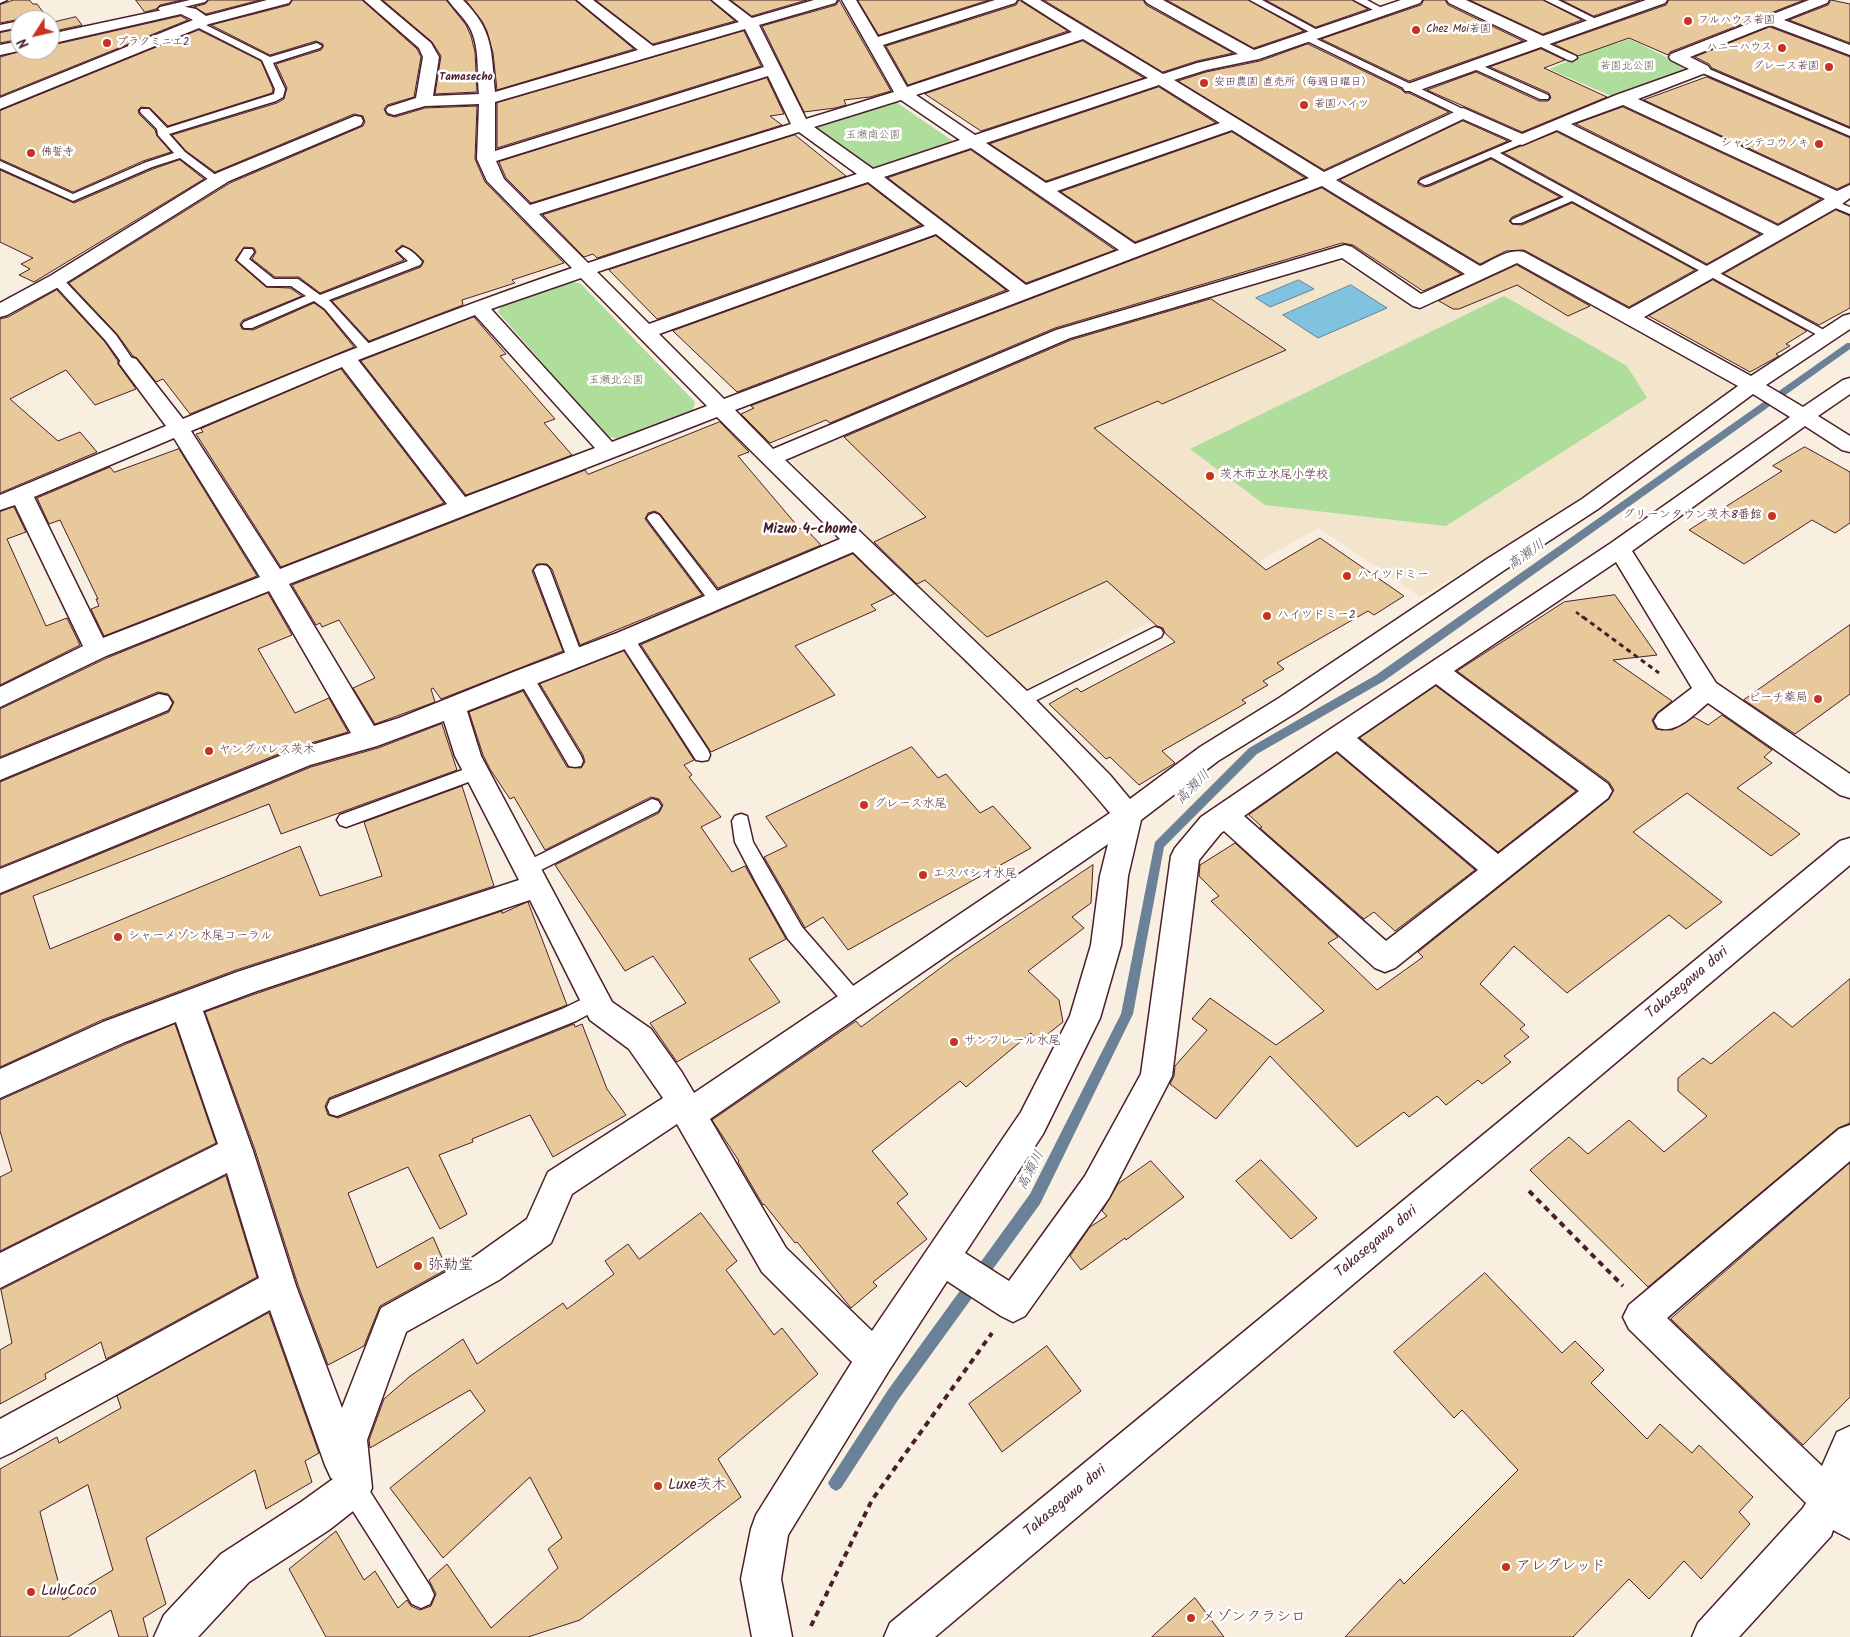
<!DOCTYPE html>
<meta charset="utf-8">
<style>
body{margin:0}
#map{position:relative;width:1850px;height:1637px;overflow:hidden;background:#f8efe1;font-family:Kalam,sans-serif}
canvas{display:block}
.north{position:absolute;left:10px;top:10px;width:50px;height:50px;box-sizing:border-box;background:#fff;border:1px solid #b7a5aa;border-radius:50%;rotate:235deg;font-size:14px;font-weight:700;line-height:20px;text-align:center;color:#4a1f2b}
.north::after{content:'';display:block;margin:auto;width:18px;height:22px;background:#c8321e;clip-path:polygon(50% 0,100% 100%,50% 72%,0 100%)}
</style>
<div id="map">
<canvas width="1850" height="1637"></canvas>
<div class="north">N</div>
</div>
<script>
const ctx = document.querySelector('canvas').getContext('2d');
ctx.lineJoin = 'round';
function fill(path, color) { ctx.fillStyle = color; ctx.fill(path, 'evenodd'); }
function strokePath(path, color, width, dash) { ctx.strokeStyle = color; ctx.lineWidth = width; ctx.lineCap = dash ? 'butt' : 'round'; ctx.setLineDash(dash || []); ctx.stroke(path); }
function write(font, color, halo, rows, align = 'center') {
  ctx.font = font + ' Kalam,"Klee One",sans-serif'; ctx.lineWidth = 5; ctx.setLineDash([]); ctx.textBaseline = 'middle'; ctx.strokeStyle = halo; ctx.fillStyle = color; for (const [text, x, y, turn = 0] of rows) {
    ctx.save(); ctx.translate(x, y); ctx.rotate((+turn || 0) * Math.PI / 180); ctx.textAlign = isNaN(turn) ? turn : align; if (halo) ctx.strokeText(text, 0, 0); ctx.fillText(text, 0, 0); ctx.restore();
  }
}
fill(new Path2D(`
 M1334,257L1419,311L1520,266L1745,393L1479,563L1420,597L1319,528L1024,691L785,455L1068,336Z`), '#f3e4cc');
fill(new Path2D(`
 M1629,39C1640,44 1681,63 1686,71L1634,91L1611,96L1549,69L1612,43L1615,44Z
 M890,98L953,141L867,171L805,125Z
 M568,282L580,283L695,402L693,410L619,439L606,436L498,312L502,305Z
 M1504,296L1627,366L1647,398L1446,526L1265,505L1190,449Z`), '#afdd9c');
const water = new Path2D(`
 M1299,280L1314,289L1270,307L1256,298Z
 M1351,285L1387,308L1318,338L1283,315Z`);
fill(water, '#80c3e0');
strokePath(water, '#6a8198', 1);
fill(new Path2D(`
 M1847,343H1850V349L1384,681L1257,754L1164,847L1133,1014L1040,1204L898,1400L841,1488L836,1491L831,1488L828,1483L831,1478L888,1390L1030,1194L1121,1014L1155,842L1249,748L1376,675Z`), '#6a8198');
const building = new Path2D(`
 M14,0H29L33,4H37L49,20L20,19L0,23V5Z
 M136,0H182L160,5L156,9L145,12Z
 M209,0H260L206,14L194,7L205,4Z
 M293,0H362L417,49L421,57L414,97L387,105L384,109L387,115L395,117L425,108L477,106L475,159L485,182L564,263L512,280L515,283L462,300L463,305L369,341L332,301L421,267L424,261L412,250L402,245L395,251L404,260L320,293L299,277H275L252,259L256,252L254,248L244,247L235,260L266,287L290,288L302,296L243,320L240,324L242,329L253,330L314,303L324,310L354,347L190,414L163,379L156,382L137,358L133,356L117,334L69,283L230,183L363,126L365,122L363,116L354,114L215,172L186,151L172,135L277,103L284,99L287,88L276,64L321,50L323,47V44L316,41L270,55L211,25L289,5Z
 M383,0H446L466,25L471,36L475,52L477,92L435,94L441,56L432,42Z
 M466,0H575L634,49L497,90L493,53L487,31L482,21Z
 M596,0H710L735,21L653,44Z
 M731,0H807L752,16Z
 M839,0L891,91L870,97L844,100L846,105L835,108L804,112L762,26L836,5Z
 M858,0H989L879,35Z
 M1019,0L1068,31L908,85L886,46L1016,5Z
 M1044,0H1143L1146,5L1233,53L1197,61L1163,72Z
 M1167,0H1248L1304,31L1254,48Z
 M1266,0H1352L1368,9L1316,27Z
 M1424,0H1445L1448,5L1523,41L1409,81L1321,39L1421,5Z
 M1470,0H1543L1582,20L1543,34Z
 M1562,0H1640L1594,16Z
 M1669,0H1804L1670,52L1668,55L1629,38L1578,56L1554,44L1666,5Z
 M1831,0L1850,4V43L1789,20L1828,5Z
 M181,16L188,20L0,96V57L25,50H50V46Z
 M76,17L82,25L50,32V21L53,22Z
 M1770,27L1850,57V127L1712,68L1709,64L1695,57Z
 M20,29V39L0,43V33Z
 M199,30L261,61L273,89L272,93L168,126L150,108L141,107L138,110L139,114L155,130L157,136L171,152L143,161L73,192L0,159V111Z
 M744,31L761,66L497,148V103Z
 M1083,41L1144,78L981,131L925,94Z
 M1308,44L1401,89L1405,93H1409L1449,112L1324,170L1178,81L1206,72L1260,61Z
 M1541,49L1565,60L1544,68L1607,97L1522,132L1427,90L1476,72L1539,101H1548L1551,98L1549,93L1490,67Z
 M1707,77L1850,138V183L1837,189L1644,100Z
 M767,78L784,114L770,116L782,125L531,203L506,178L499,162Z
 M1159,87L1216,123L1046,181L990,144Z
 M1623,107L1821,199L1778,224L1576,124Z
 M1463,121L1508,141L1420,178L1418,181V184L1424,187L1430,186L1491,159L1560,197L1512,217L1509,221L1512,224L1522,225L1572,203L1695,270L1629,307L1524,250L1506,251L1480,264L1340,180Z
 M1232,132L1305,178L1135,242L1061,192Z
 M1557,132L1760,234L1707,264L1504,153Z
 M795,135L846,176L597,258L593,254L584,257L543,215Z
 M971,150L1115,250L1026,283L888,178Z
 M180,160L204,179L34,282L19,275L30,269L21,264L33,258L0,242V170L74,203L153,169Z
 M868,184L921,225L657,319L609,270Z
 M1322,188L1461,274L1423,291L1353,245L1342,243L1055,328L830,423L826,420L770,443L741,414L754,408L751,406Z
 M1836,210L1850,216V308L1819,325L1724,274Z
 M936,236L1006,290L737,392L673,331Z
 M1517,265L1590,306L1568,316L1517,285L1459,309H1453L1439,301Z
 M1713,280L1807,331L1786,344L1790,346L1776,354L1779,356L1750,372L1649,316Z
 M57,290L105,342L118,361V364L136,389L95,405L66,370L10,399L58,441L80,432L97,452L0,493V319L8,317Z
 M1211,299L1286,350L1162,404L1158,401L1094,428L1266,570L1320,538L1404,596L1374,615L1368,611L1277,663L1284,669L1263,681L1268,685L1242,700L1246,703L1162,751L1175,763L1139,785L1110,757L1106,759L1049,704L1077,688L1081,692L1175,642L1165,633L1163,628L1157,626L1107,581L987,637L925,580L917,584L874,542L926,517L844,437L1071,340Z
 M474,317L506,354L500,356L555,419L544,423L572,455L466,495L361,361Z
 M341,369L444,503L281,567L196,434L203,432L201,429Z
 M720,422L749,452L738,456L800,529L804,527L821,545L718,588L660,514L655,511L648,513L645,519L702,595L580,645L552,569L547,564H537L532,571L563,651L441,699L433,688L431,689L435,702L375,724L353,688L375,678L339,620L322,627L320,623L316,625L292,585L585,470L588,474Z
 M1805,447L1850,472V523L1835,533L1812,520L1744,564L1689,530L1782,471L1773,466Z
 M179,449L257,576L104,636L91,609L99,606L96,599H98L60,520L49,524L37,498L110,467L114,472Z
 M14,507L26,532L7,539L46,626L67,618L80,645L0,685V512Z
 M853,554L894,594L871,605L876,610L795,646L835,695L711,752L641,645Z
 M268,593L292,635L258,649L295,713L329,698L348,732L291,749L0,867V782L169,712L174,702L168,694L158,692L0,757V709L107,658Z
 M1615,595L1657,655L1613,660L1672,701L1657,713L1652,720L1656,729L1672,730L1694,717L1708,725L1722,715L1772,750L1764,757L1772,763L1737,788L1800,834L1771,856L1687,793L1633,832L1722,902L1686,929L1669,915L1567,993L1514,946L1480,984L1525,1025L1520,1029L1529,1037L1504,1056L1511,1062L1482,1084L1478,1080L1446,1105L1437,1096L1409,1117L1404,1112L1357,1147L1270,1056L1216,1119L1170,1084L1174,1076L1175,1066L1207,1030L1192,1019L1210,998L1276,1045L1324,1011L1211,901L1219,896L1199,876L1200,865L1235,843L1338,937L1328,943L1377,990L1423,957L1418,952L1609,799L1614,790L1609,782L1457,671L1564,602Z
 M1850,625V694L1795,734L1744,700Z
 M624,651L694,760L684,765L692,775L689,777L721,817L701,827L732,872L745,866L786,939L749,959L780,1002L677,1062L650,1023L686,1003L653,956L625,971L555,865L659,813L663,805L659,799L651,797L545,850L514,797L510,799L490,769L483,755L469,712L523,691L567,767L581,768L585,762L583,755L540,684Z
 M1436,686L1576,791L1498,852L1360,738Z
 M442,724L457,770L281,834L269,804L33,896L50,949L300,846L320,896L382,876L364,822L462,786L494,886L236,970L102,1020L0,1067V895L311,767L378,748Z
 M912,747L938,778L946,774L980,813L993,806L1031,848L848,950L823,917L805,928L804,926L764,857L787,846L766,817Z
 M1337,753L1475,870L1395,931L1374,912L1364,919L1260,828L1262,827L1249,815Z
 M1093,865L1091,903L1072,917L1084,928L1028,971L1059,1000L1063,1022L1039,1041L1031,1033L966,1087L960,1081L872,1151L908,1194L897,1203L927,1239L873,1282L877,1286L851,1308L797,1242L795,1243L764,1204L763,1205L738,1162L739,1161L712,1120L856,1021L861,1027L954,958Z
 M528,902L567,1005L329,1098L325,1106L328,1115L338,1118L574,1024L575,1027L582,1024L607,1089L626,1115L553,1157L530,1115L472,1139L473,1142L439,1155L467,1214L440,1229L408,1167L348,1193L377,1268L433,1237L447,1269L380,1306L364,1346L328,1365L298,1285L255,1150L205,1012L255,994L502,911V913Z
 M1850,979V1123L1838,1128L1648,1287L1530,1170L1569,1137L1588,1154L1629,1120L1664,1152L1707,1116L1678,1091V1078L1703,1058L1711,1064L1774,1012L1792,1027Z
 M175,1024L216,1143L0,1251V1177L12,1171L0,1131V1100L126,1044Z
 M1261,1160L1317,1218L1291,1239L1236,1181Z
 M1151,1161L1184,1197L1126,1240L1125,1238L1081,1270L1070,1256L1090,1227L1107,1216L1102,1211L1118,1184Z
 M1850,1163V1397L1803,1445L1671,1319Z
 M226,1176L257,1277L106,1359L101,1342L45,1374L46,1379L0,1404V1350L12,1343L1,1290Z
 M701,1213L737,1261L726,1270L774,1335L782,1328L818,1374L718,1459L741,1497L580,1620L528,1637H326L289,1569L336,1531L364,1580L375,1571L398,1608L407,1600L411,1606L420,1610L431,1606L436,1594L429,1580L447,1564L491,1628L558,1568L548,1549L562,1538L530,1477L443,1558L390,1488L485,1411L470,1390L370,1448L369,1440L384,1399L409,1377L463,1339L477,1364L563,1303L567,1309L614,1274L605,1261L628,1244L639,1259Z
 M1485,1273L1562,1353L1575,1341L1604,1370L1591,1383L1647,1439L1660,1424L1692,1453L1699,1445L1753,1497L1739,1512L1750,1524L1701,1579L1684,1561L1649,1599L1629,1579L1573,1637H1345L1400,1579L1404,1584L1518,1470L1462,1410L1454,1418L1394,1352Z
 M269,1313L319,1453L305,1461L312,1482L266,1509L255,1470L146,1538L166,1604L143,1618L148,1637H119L111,1610L68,1637H0V1469L57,1437L59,1443L121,1408L117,1396ZM88,1485L113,1570L63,1600L40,1512Z
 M1047,1346L1081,1391L1002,1452L969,1404Z
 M1195,1598L1224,1637H1152Z`);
fill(building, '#e8c99b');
strokePath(building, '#4a1f2b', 1);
const service = new Path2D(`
 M0,0H7L0,3Z
 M190,0H207L205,2L163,12L158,9L160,7Z
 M1250,0H1262L1323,33L1318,36L1315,35Z
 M1354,0H1367L1387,11L1382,14L1379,13Z
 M1545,0H1558L1602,22L1600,24H1594Z
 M20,21V27L0,31V25Z
 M198,21L270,57L317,43L322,46L320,48L273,63L285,89L283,97L276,101L169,134L185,152L221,179L223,181L221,183H213L180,158L152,167L73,201L0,168V161L73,194L144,163L174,153L158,135L157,129L141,113L140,111L141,109H149L167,128L274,94L275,89L262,60L195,26V22Z
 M1306,34L1467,111L1468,113L1467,115H1459L1303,39L1301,37Z
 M1538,39L1576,56L1577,58L1572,61L1568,60L1535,44V40Z
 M1474,62L1548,95L1549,97L1548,99H1540L1470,67L1469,65Z
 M1702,66L1850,129V136L1698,71V67Z
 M1522,137L1527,140L1526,142L1500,153L1833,335L1831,338H1823L1572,201L1521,223H1513L1511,221L1513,219L1564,197L1491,157L1429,184L1425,185L1419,182L1421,180Z
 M1832,200L1850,207V214L1828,205L1826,203Z
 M403,247C410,249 418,256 422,262L420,265L329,300L372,347L373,350L372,353H362L325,309L314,301L252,328H244L242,325L244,322L306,296L291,286H267L237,260L244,249H252L254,252L249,259L274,279H298L320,295L408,261L397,251Z
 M57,276L61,277L116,335L135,363L134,366H124L106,341L53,283L51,280Z
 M654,513L659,515L722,597L725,601L722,605L717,606L712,605L649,521L647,518L649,515Z
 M542,565L547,566L550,570L583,658L581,662L575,664L569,662L567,658L534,570L537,566Z
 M1155,627L1161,629L1163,633L1161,637L1027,705L1021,707L1015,705L1013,701L1015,697Z
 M626,633L632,635L708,750L710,755L708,760L702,761L696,760L618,639L620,635Z
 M525,671L531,673L581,756L583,761L581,766L575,767L569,766L517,677L519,673Z
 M476,765L482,767L485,772L482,777L346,827L340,825L337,820L340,815Z
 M652,799L658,801L661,806L658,811L533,874L527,876L521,874L518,869L521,864Z
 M741,814L747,816L753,842L802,927L862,996L865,1002L862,1008L855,1010L848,1008L788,939L758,886L735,842L732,821L735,816Z
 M595,993L602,995L605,1001L602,1007L576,1021L337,1116L330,1114L327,1107L330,1100L562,1009Z
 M353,1476L362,1479L430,1586L434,1595L430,1604L421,1608L412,1604L344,1497L341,1488L344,1479Z`);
const minor = new Path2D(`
 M267,0H291L289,3L209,24L0,109V98L193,20L181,14L50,44V34L181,6L196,9L206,16Z
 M364,0H380L431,43L439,57L433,96L479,94C477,73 480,47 470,28C464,17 455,10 448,0H463C494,31 491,51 495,92L638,50L577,0H593L653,46L739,22L712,0H728L752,18L814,0H837L835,3L759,25L806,119L894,92L842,0H856L878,37L995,0H1017L1015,3L883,45L907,87L1072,32L1022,0H1040L1163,74L1197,63L1238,54L1147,3L1145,0H1163L1254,50L1401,0H1422L1420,3L1259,59L1206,70L1174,80L1324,172L1463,108L1522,134L1616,95L1689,69L1671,60L1669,57L1671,54L1809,0H1829L1827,3L1784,20L1850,45V55L1770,25L1690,57L1708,66L1710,69L1708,72L1638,99L1837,191L1850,185V198L1838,207L1644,317L1751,376L1843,316L1850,314V329L1766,385L1803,407L1843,380L1850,378V394L1818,416L1850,436V452L1842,450L1805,426L1632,551L1716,683L1850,774V798L1840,795L1708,703C1693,715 1677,734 1658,728L1654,721L1658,714L1692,688L1616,562L1454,671L1608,784L1612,791L1608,798L1395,968L1385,972L1375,968L1224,831L1221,833L1199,860L1172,1076L1109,1198L1025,1316L1013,1322L1001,1316L947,1281L888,1372L788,1535L781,1579L792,1637H752L741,1579L751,1529L756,1515L852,1362L762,1272L677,1124L572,1194L551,1243L499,1280L406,1332L367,1440L372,1488L366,1501L329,1530L249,1582L198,1637H154L164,1615L221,1554L301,1502L333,1479L331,1478L325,1465L270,1310L13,1452L0,1458V1419L259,1278L227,1173L0,1288V1253L218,1144L176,1022L125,1042L0,1098V1069L103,1022L237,972L519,880L455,756L444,721L377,746L310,765L0,893V869L292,751L351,733L269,591L106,656L0,707V687L83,646L15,505L0,510V495L166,426L119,363L122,359L129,357L136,359L183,419C311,365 440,313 572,268L487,181L477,159L479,104L425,106L394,115L388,113L386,110L388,107L416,98L423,57L419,48ZM745,29L764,67L495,151V102ZM1083,39L1148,78L975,135L916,95ZM768,76L791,124L530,205L504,179L496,161ZM1159,85L1220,123L1046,183L986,143ZM901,100L960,140L873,169L814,127ZM1623,105L1825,199L1778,226L1571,124ZM1463,119L1522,145L1557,130L1764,234L1629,309L1524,252C1509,248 1493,260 1480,266L1336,180ZM1232,130L1309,178L1135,244L1057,191ZM799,132L857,174L588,263L539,214ZM971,148L1119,250L1026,285L884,177ZM868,182L925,226L649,324L597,272ZM1322,186L1465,274L1421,294L1352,247L1345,245L1056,330L773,449L735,410ZM936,234L1010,291L724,399L659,334ZM1342,258L1413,306L1420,308L1517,263L1738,386L1582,499L1487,559L1279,698L1200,747L1130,799L1110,775L1030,694L785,460L1070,338ZM581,278L707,406L612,442L491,309ZM475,315L595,448L465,497L358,360ZM342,367L447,504L280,569L191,431ZM1753,394L1790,417L1611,543L1329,730L1201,817L1175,848L1171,856L1141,1074L1085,1176L1009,1281L965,1253L1043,1134L1100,1018L1121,945L1128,876L1141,820L1218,761L1297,712L1503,571L1598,509ZM717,417L840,539L617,633L516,671L399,718L374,726L289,584ZM174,438L260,577L103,638L34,497ZM853,552C940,637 1032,719 1110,813L694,1093L681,1071L651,1029L612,1002L481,756L467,711L635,645ZM1436,684L1579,791L1498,854L1357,738ZM1337,751L1478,870L1386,941L1244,816ZM1108,844L1100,876L1091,945L1070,1016L1021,1112L872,1331L786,1248L710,1119ZM530,900L590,1020L629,1049L663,1098L548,1172L527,1219L475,1256L381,1308L342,1408L296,1286L253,1151L203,1011L254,992Z
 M1447,0H1466L1543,36L1646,0H1667L1665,3L1417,91H1405L1403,88L1405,85L1528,41L1449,3Z
 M20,41V50H23L0,55V45Z
 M355,116L361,117L363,121L361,125L229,181L64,284L7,315L0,317V303L50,276L217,173Z
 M159,694L168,696L172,703L168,710L0,780V759Z
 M1850,1125V1161L1667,1318L1822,1466L1837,1432L1850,1426V1539L1833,1530L1831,1536L1739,1637H1692L1698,1623L1803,1508L1806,1503L1629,1329L1623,1317L1629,1305L1839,1129Z`);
const tertiary = new Path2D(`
 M1850,838V865L935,1637H884L890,1623L1840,841Z`);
strokePath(service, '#4a1f2b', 3);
strokePath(minor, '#4a1f2b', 3);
strokePath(tertiary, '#4a1f2b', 3);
strokePath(new Path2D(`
 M1576,612L1584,618`), '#4a1f2b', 2.5, [4, 3]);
strokePath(new Path2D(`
 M1583,617L1659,673`), '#4a1f2b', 3, [5, 4]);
strokePath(new Path2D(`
 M1529,1191L1623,1286
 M811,1626L872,1500L992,1333`), '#4a1f2b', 4, [6, 5]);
fill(service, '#fff');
fill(minor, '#fff');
fill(tertiary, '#fff');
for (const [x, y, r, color] of [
 [1688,21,5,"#c8321e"],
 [1416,30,5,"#c8321e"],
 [107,43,5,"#c8321e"],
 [1782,48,5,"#c8321e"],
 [1829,67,5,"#c8321e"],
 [1204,83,5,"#c8321e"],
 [1304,105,5,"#c8321e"],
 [1819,144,5,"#c8321e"],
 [31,153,5,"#c8321e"],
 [1210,476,5,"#c8321e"],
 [1772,516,5,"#c8321e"],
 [1347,576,5,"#c8321e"],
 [1267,616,5,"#c8321e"],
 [1818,699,5,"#c8321e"],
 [209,751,5,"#c8321e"],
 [864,805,5,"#c8321e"],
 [923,875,5,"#c8321e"],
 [118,937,5,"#c8321e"],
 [954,1042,5,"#c8321e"],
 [418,1266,5,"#c8321e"],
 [658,1486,5,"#c8321e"],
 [1506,1567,5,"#c8321e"],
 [31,1592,5,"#c8321e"],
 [1191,1618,5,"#c8321e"]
]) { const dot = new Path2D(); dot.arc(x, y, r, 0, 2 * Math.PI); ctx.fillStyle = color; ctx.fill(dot); strokePath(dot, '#fff', 2); }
write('11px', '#4a1f2b', '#fff', [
 ["フルハウス若園",1698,21],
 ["Chez Moi若園",1426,30],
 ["プラクミニエ2",117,43],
 ["ハニーハウス",1772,48,"right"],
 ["グレース若園",1819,67,"right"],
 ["安田農園 直売所（毎週日曜日）",1214,83],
 ["若園ハイツ",1314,105],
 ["シャンテコウノキ",1809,144,"right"],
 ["佛誓寺",41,153]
], 'left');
write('11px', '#68584d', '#fff', [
 ["若園北公園",1627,67],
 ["玉瀬南公園",873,136],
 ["玉瀬北公園",616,381]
]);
write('bold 11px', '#4a1f2b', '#fff', [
 ["Tamasecho",466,78]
]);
write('12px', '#4a1f2b', '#fff', [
 ["茨木市立水尾小学校",1220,476],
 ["グリーンタウン茨木8番館",1762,516,"right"],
 ["ハイツドミー",1357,576],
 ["ハイツドミー2",1277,616],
 ["ピーチ薬局",1808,699,"right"],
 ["ヤングパレス茨木",219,751],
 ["グレース水尾",874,805],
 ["エスパシオ水尾",933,875],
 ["シャーメゾン水尾コーラル",128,937],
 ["サンフレール水尾",964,1042]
], 'left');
write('bold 14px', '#4a1f2b', '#fff', [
 ["Mizuo 4-chome",810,531]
]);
write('italic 14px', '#5d586a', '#fff', [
 ["高瀬川",1527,556,-35],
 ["高瀬川",1194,788,-45],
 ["高瀬川",1032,1171,-63]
]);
write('15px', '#4a1f2b', '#fff', [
 ["Takasegawa dori",1688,984,-40],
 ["Takasegawa dori",1377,1243,-40],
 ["Takasegawa dori",1066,1502,-40]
]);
write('15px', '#4a1f2b', '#fff', [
 ["弥勒堂",428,1266],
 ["Luxe茨木",668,1486],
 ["アレグレッド",1516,1567],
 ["LuluCoco",41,1592],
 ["メゾンクラシロ",1201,1618]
], 'left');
</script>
